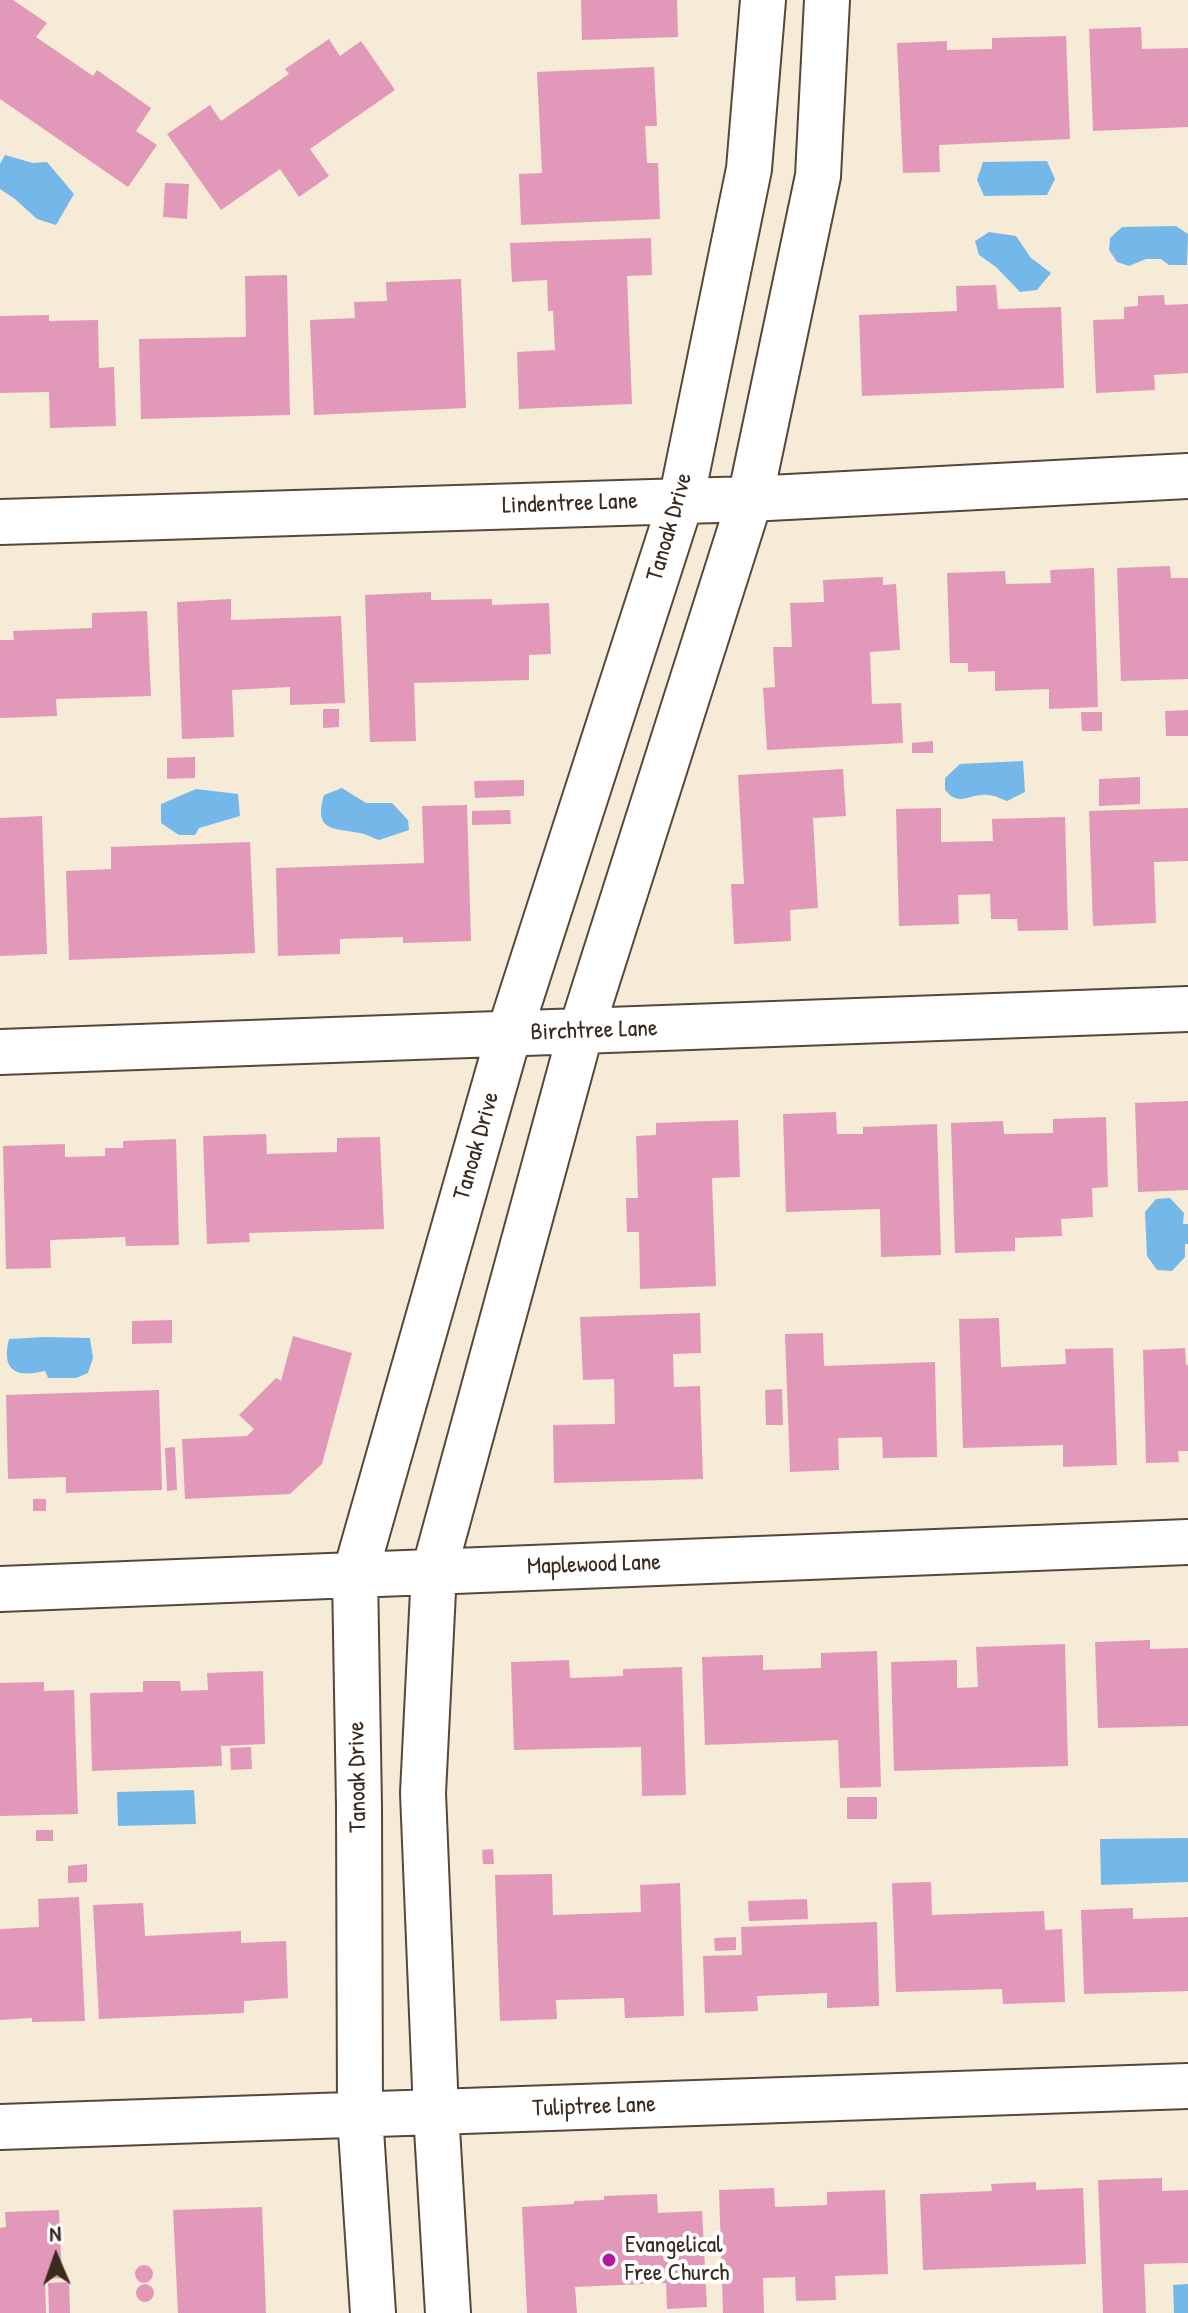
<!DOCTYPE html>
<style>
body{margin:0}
#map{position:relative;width:1188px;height:2313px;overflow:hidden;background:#f6ebd7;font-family:"Patrick Hand",sans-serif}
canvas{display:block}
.north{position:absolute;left:16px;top:2217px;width:80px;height:80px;-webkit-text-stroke:6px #fff;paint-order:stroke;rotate:358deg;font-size:22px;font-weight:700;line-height:32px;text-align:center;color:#3b2a1e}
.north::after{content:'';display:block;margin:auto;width:28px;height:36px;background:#3b2a1e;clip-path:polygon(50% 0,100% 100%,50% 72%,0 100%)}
</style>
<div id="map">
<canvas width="1188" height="2313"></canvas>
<div class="north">N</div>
</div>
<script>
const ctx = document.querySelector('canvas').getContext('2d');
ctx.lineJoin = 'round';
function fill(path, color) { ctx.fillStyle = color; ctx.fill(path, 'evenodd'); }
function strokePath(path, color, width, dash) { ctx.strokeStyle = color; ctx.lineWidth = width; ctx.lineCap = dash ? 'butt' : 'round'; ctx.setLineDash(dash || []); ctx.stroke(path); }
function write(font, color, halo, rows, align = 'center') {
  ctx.font = font + ' "Patrick Hand",sans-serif'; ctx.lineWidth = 8; ctx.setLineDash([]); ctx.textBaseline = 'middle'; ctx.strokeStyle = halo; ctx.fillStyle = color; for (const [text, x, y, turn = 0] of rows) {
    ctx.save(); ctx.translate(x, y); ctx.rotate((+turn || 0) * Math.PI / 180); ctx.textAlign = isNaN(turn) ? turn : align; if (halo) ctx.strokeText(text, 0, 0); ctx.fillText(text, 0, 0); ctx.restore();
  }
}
fill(new Path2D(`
 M5,155L33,163L47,162L74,194L56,225L37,219L15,199L0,189V164Z
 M1047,161L1055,179L1047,195L984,196L977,180L983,162Z
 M1176,226L1188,234L1187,265H1169L1161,259H1146L1129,266L1117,262L1109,250L1110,238L1122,227Z
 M989,232L1016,236L1031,258L1051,273L1037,290L1020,292L996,267L979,255L975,241Z
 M1023,761L1025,792L1007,801C1001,799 994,795 988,795C969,793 960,808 945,790V778L960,764Z
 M342,788L366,803H392L408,820L409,830L379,840C373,838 366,834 360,833C334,828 313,832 324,795Z
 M196,789L238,794L240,816L199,828L195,835H179L161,823V804Z
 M1170,1198L1184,1213L1183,1224H1188V1244H1185V1257L1172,1271L1157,1270L1147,1256L1145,1212L1156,1199Z
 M45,1337L90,1338L93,1358L88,1373L76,1378H48L45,1371C16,1378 1,1371 9,1339Z
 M194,1790L196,1824L118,1826L117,1792Z
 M1188,1838V1882L1101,1885L1100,1839Z
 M1188,2284V2313H1174L1173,2285Z`), '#74b8ea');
fill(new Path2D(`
 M0,0H13L47,23L36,37L93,76L97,70L151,108L136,131L157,145L128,187L0,99Z
 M581,0H677L678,37L582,40Z
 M1141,27L1142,49L1188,48V127L1093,131L1089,29Z
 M1066,36L1070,139L939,145L940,172L903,173L897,43L947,41V50L992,49V38Z
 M329,39L340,56L361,41L395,90L310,149L329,176L299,197L280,169L221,210L167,134L210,105L221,121L289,74L285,69Z
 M654,67L657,126H645L647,163H658L660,219L521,225L519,174L542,173L537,72Z
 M165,183L189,184L187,219L163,217Z
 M651,238L652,275L627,276L632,404L519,409L517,352L555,350L553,311H548L547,280L512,282L510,243Z
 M287,275L290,415L141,419L139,339L246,337L245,276Z
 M461,279L466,408L314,415L310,320L355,318L354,302L387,301L386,282Z
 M996,285L998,309L1061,307L1064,388L862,396L859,315L957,311L956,286Z
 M1164,295L1165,305L1188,304V373L1154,375L1155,390L1096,393L1093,320L1124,319V307L1138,306V296Z
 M49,315V321L98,320L99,368L114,367L116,426L50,428L49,392L0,393V316Z
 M1170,566L1171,578H1188V679L1121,681L1117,568Z
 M1094,568L1098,707L1049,709V689L995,691V671L968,672V663H950L947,573L1005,571L1006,584L1051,583L1050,570Z
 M883,577V585L896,584L900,650L870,652L872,704L901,703L903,743L767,750L763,688L775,687L773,647H792L790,603L824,602L823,580Z
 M431,592V600L492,599V605L549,603L551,654L529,655V680L414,683L416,741L370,742L365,595Z
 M231,599V620L341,616L345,703L290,705V687L232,690L234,737L182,739L177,602Z
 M147,611L151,696L56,699L57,716L0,718V640H14L13,631L92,628V613Z
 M323,709H339V727L323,728Z
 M1188,710V736H1166L1165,711Z
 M1081,712H1102V731H1082Z
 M933,741V753H912V743Z
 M195,757V778L167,779V758Z
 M843,769L846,816L813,818L818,908L790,910L791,941L734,944L731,884H744L738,775Z
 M1140,777V804L1099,806V779Z
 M524,780V796L475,798L474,781Z
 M467,805L471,941L403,943V937L340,939V954L278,956L276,868L424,863L422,806Z
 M941,808V842L993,841L992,819L1065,817L1068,930L1018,931L1017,919H991L990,894L958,895L959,924L899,926L896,809Z
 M1188,808V861L1154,862L1156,923L1093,926L1089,811Z
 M510,810L511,824L472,825V811Z
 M42,816L47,954L0,956V818Z
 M250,842L255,953L69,960L66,871L111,869V847Z
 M1188,1101V1190L1138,1192L1135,1103Z
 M836,1112L837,1134H863V1127L937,1124L941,1255L881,1257L880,1209L786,1212L783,1114Z
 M1106,1117L1108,1187L1092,1188L1093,1217L1061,1219L1062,1236L1015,1238V1251L955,1253L951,1123L1003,1121L1004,1134L1053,1133V1119Z
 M738,1120L740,1177L712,1178L716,1286L640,1289L639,1232H627L626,1198H638L636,1136L656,1135V1123Z
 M266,1134L267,1154L337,1152V1138L380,1137L384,1229L249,1233L250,1242L207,1244L203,1136Z
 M176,1139L179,1245L126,1246L125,1237L50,1240L51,1268L6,1269L3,1146L65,1144V1157L105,1156V1148H123V1141Z
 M700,1313L701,1353L673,1354L674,1387L700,1386L703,1479L554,1483L553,1425L615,1424L614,1379L583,1380L580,1317Z
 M999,1318L1001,1367L1066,1364L1065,1349L1113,1348L1117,1465L1063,1467V1445L963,1448L959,1319Z
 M172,1320V1343L132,1344V1321Z
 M823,1333L824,1366L935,1362L937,1457L883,1458L882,1437L838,1438L839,1470L790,1472L785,1334Z
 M293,1336L352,1353L322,1464L290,1494L185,1499L182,1439L247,1436L254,1429L239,1415L276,1378L281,1381Z
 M1185,1348L1186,1365H1188V1451H1178L1179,1462L1146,1463L1143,1350Z
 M782,1389L783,1425H766L765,1390Z
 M159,1390L162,1490L66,1493V1477L8,1479L6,1395Z
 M175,1447L177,1490L167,1491L165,1448Z
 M33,1499H46V1511H33Z
 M1150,1640V1649L1188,1648V1726L1098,1728L1095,1642Z
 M1065,1644L1068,1766L894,1771L891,1662L957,1660V1688L978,1687L976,1647Z
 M877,1651L881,1787L840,1788L838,1740L705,1745L702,1657L763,1655V1670L821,1668V1653Z
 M569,1660L570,1678L623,1676V1669L682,1667L686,1795L642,1796L641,1747L514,1750L511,1662Z
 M263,1671L265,1744L221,1746L222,1766L92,1771L90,1693L143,1692V1681H180L181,1691L208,1690L207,1673Z
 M44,1682V1691L74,1690L78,1814L0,1816V1683Z
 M251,1747L252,1769L231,1770L230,1748Z
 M847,1797H877V1819H847Z
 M36,1830H53V1841H36Z
 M493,1849L494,1864H483L482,1850Z
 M87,1864V1882L68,1883V1866Z
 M552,1874L553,1915L641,1912L640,1885L680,1883L684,2016L625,2018L624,1998L556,2000L557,2019L500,2021L495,1875Z
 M931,1882L932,1915L1044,1911L1045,1930L1062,1929L1065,2002L1003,2004L1002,1989L896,1992L892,1883Z
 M79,1897L85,2021L32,2022V2018L0,2020V1929L39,1927L38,1899Z
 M807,1899L808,1919L749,1921L748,1901Z
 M143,1903L145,1936L241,1931V1943L286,1941L288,1998L244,2001V2013L99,2019L93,1905Z
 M1133,1908V1919L1188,1917V1991L1084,1994L1081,1910Z
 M877,1922L879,2006L827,2008V1993L757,1996L758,2011L705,2013L703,1956L742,1955L741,1927Z
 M736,1937V1950L715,1951L714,1938Z
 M1162,2178V2191L1188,2190V2263L1144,2264L1146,2313H1103L1098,2180Z
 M1036,2182V2190L1083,2188L1086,2264L923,2270L920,2194L992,2191L991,2184Z
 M774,2188L775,2207L827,2205V2192L885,2190L888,2274L835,2276L836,2300L796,2301L795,2277L763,2278L764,2313H723L719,2190Z
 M657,2194L658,2213L702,2211L707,2307L667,2309L666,2283L575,2287L577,2313H527L522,2207L574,2204V2201L604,2200V2196Z
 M262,2207L266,2313H178L173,2210Z
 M59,2210L62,2278L45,2279L46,2313H0V2228L6,2227L5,2212Z
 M135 2274a9 9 0 1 1 18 0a9 9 0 1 1-18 0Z
 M69,2282L70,2313H49L48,2283Z
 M136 2293a9 9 0 1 1 18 0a9 9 0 1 1-18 0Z`), '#e298b8');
const minor = new Path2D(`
 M0,522L750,499L1188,476
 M0,1052L1188,1009
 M0,1589L1188,1542
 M0,2127L1188,2086
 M373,2313L360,2115L359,1806L355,1575L509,1034L681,501L749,169L763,0
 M448,2313L436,2112L423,1793L434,1571L581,1031L750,499L818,176L827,0`);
strokePath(minor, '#57473a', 48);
strokePath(minor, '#fff', 44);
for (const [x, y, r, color] of [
 [609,2260,8,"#b5179e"]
]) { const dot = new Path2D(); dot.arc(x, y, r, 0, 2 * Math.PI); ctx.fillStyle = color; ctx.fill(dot); strokePath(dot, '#fff', 3); }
write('24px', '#3b2a1e', '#fff', [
 ["Lindentree Lane",570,504,-2],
 ["Tanoak Drive",670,527,-74],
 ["Birchtree Lane",594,1031,-2],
 ["Tanoak Drive",477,1146,-74],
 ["Maplewood Lane",594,1565,-2],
 ["Tanoak Drive",358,1777,-91],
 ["Tuliptree Lane",594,2107,-2]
]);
write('24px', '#3b2a1e', '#fff', [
 ["Evangelical",625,2246],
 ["Free Church",625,2274]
], 'left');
</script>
